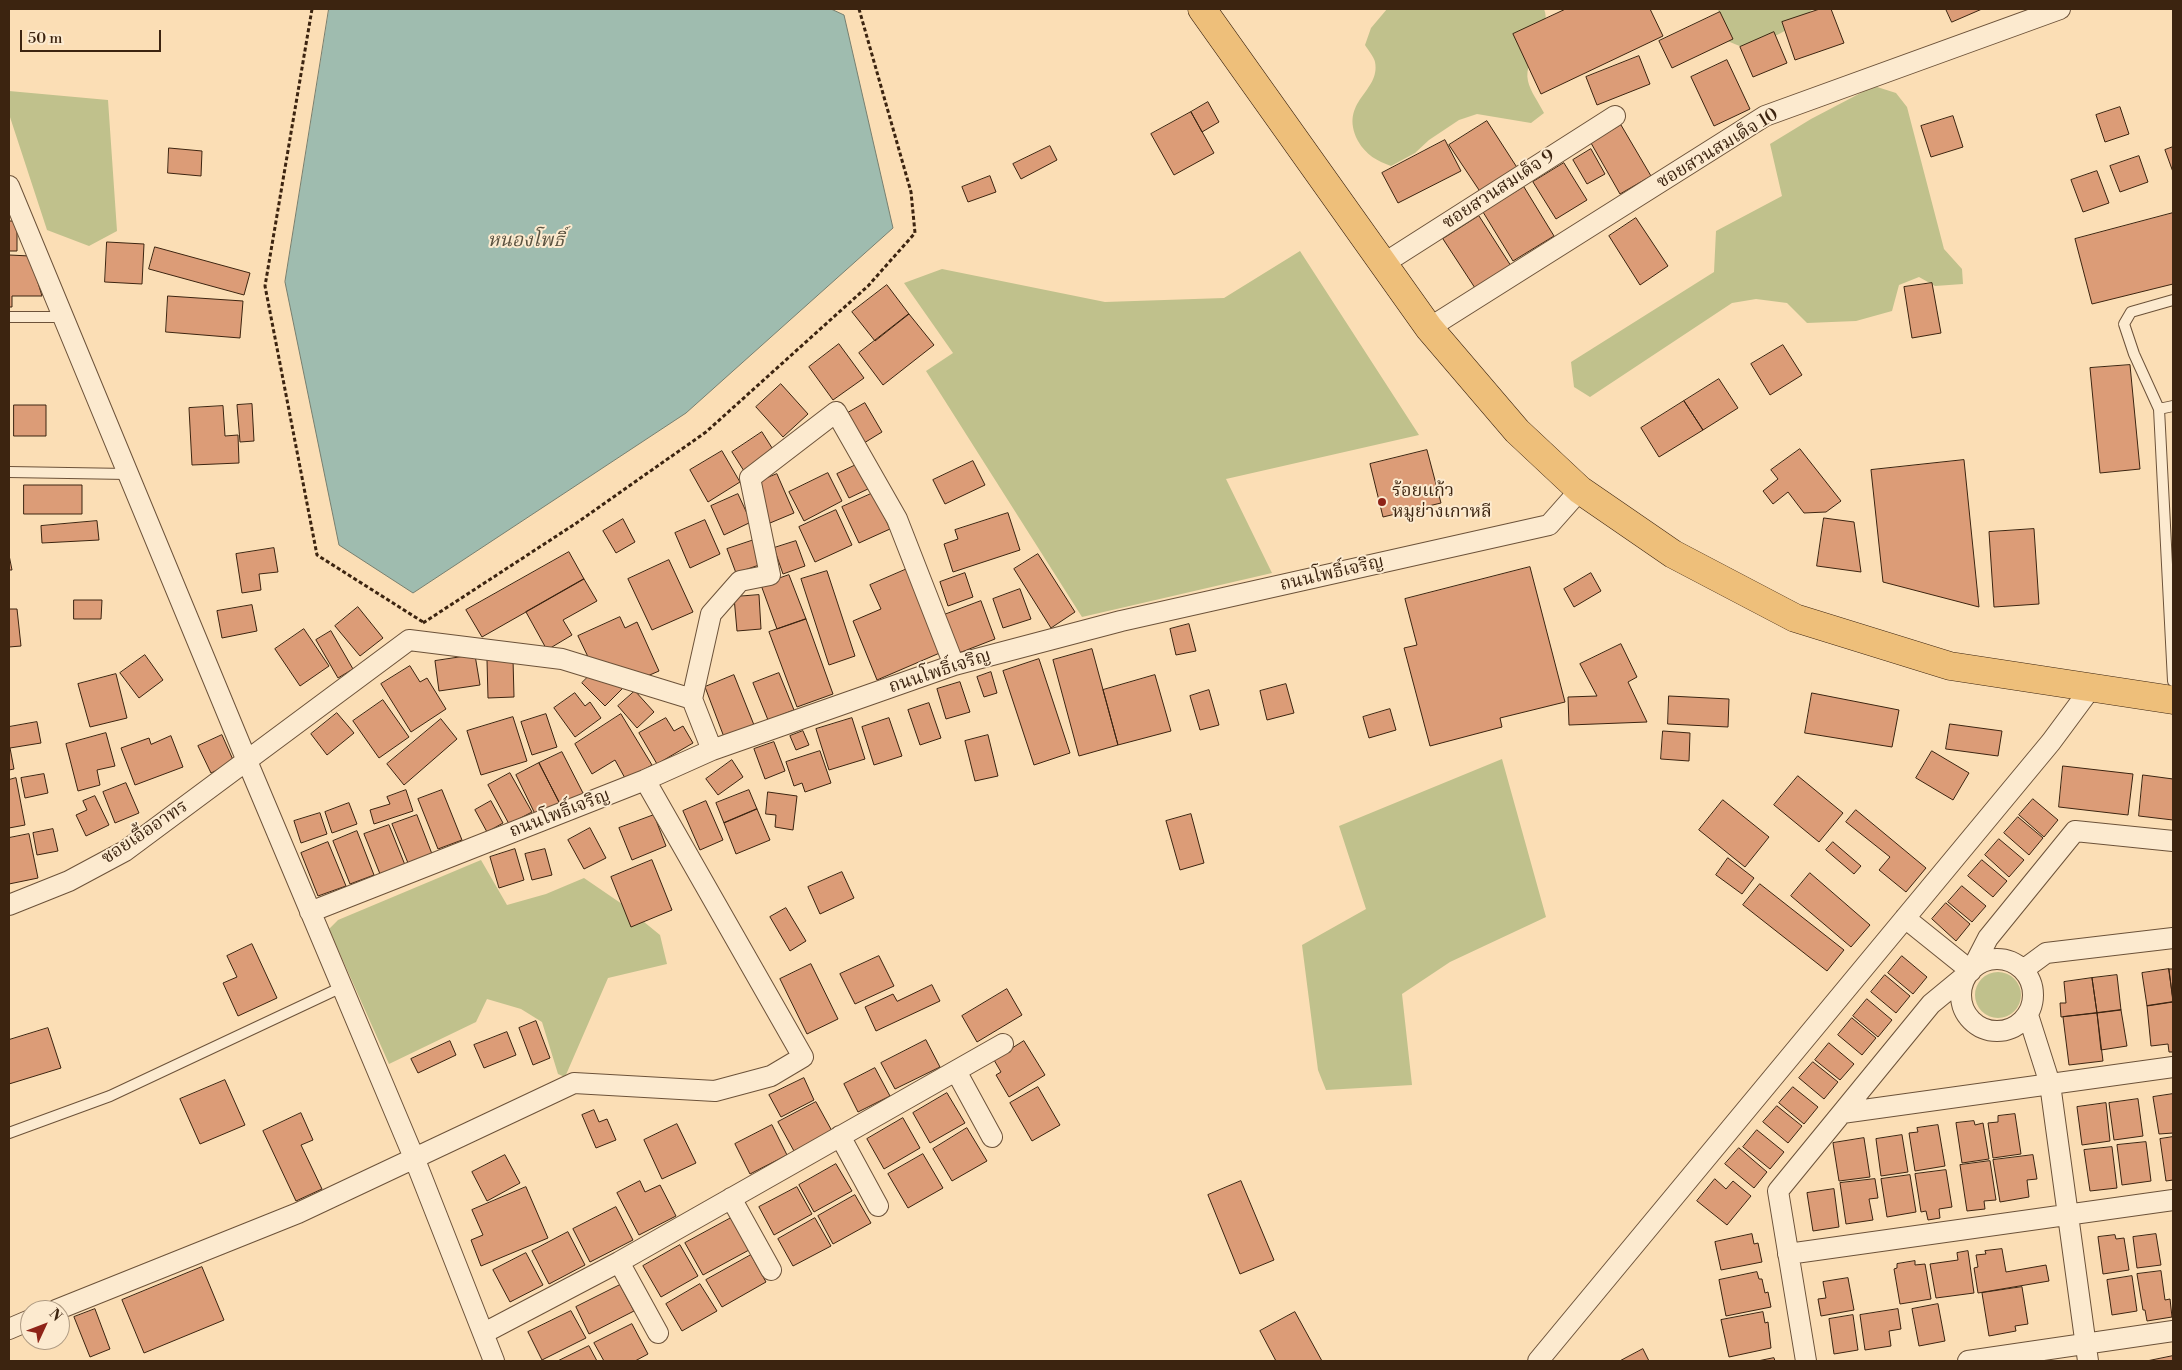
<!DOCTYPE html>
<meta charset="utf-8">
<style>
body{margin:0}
#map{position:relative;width:2182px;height:1370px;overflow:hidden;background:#fbdeb5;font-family:"Libre Bodoni",serif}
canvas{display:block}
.frame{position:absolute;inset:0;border:10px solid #3c2410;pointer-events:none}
.north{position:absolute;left:20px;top:1300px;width:50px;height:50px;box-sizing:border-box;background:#fceacf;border:1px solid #af9b83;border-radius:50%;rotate:47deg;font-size:14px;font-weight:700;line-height:20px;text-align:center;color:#3c2410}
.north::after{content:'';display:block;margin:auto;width:18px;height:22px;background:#8f2418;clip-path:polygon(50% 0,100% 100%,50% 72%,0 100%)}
.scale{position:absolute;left:20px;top:30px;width:141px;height:22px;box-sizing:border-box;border:2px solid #3c2410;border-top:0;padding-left:6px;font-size:15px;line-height:18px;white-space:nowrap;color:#3c2410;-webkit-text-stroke:4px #fceacf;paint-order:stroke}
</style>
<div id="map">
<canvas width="2182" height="1370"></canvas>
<div class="frame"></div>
<div class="north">N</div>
<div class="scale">50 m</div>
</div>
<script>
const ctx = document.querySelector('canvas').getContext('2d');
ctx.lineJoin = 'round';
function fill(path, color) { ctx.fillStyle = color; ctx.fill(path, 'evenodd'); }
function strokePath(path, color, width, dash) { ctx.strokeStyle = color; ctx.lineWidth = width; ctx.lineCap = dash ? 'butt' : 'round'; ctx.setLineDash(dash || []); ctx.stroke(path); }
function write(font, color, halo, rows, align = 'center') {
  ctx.font = font + ' "Libre Bodoni","Noto Serif Thai",serif'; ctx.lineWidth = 4; ctx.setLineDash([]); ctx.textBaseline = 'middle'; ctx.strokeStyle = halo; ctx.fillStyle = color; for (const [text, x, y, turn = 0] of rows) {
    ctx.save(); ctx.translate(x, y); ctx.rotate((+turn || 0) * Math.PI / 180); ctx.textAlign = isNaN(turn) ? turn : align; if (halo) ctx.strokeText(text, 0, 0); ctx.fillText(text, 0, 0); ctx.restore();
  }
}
fill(new Path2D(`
 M1387,9H1544C1553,29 1523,57 1528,81C1530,91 1539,103 1544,113L1531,123L1477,114L1459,120L1429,140L1415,153L1391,166C1377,161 1366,155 1358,141C1338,101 1381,92 1375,62C1374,57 1368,50 1365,45L1371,28Z
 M1718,9H1813C1787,33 1776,37 1742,47L1725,40Z
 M1874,86L1896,93L1907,107L1944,249L1962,269L1963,284L1935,286L1919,277L1899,285L1892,311L1856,321L1807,323L1787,303L1756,299L1732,303L1590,397L1574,387L1571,362L1714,272L1716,231L1782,196L1770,144L1811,119Z
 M9,91L108,100L117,231L89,246L47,230L9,114Z
 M1300,251L1419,435L1226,479L1272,573L1082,617L926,371L953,353L904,283L942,269L1105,302L1224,298Z
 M1502,759L1546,917L1450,962L1402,994L1412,1085L1326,1090L1318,1070L1302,945L1366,909L1339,826Z
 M481,860L507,905L546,894L584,878L622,904L660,935L667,964L608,978L565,1077L558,1074L542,1022L521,1009L487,999L476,1022L389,1064L329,929L338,920Z
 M1975 995a23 23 0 1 1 46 0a23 23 0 1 1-46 0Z`), '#c0c18c');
const water = new Path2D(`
 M329,9H831L844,15L893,228L686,413L413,593L339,545L285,282Z`);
fill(water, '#9fbcaf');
strokePath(water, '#777f6f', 1);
const building = new Path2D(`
 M1566,9H1650L1663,36L1541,94L1513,34Z
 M1820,9H1831L1844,43L1795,60L1782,22Z
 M1946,9H1982L1952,22Z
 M1720,12L1733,39L1672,68L1659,41Z
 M1774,32L1787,63L1753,77L1740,47Z
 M1639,56L1650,84L1597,105L1586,77Z
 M1727,60L1750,109L1714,126L1691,77Z
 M1208,102L1219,122L1202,132L1191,112Z
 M2120,107L2129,134L2105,142L2096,115Z
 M1191,112L1214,153L1174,175L1151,134Z
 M1953,116L1963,147L1931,157L1921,126Z
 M1487,121L1518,169L1481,193L1449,145Z
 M1621,125L1651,176L1620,194L1591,143Z
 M1445,140L1461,171L1398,203L1382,173Z
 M1050,146L1057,160L1021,179L1013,164Z
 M2173,147V172L2165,150Z
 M169,148L202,151L201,176L168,173Z
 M1591,149L1605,174L1587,184L1573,160Z
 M2139,156L2148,182L2120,192L2110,166Z
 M1564,163L1587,200L1556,219L1533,182Z
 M2097,171L2109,203L2083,212L2071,180Z
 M990,176L996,192L968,202L962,187Z
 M1524,187L1554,236L1513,261L1483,212Z
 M2173,213V284L2092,304L2075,239Z
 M1479,216L1511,266L1475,288L1443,239Z
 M1636,218L1668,266L1640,285L1609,236Z
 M9,221H17V251H9Z
 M107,242L144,244L142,284L105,282Z
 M155,247L250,273L244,295L149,269Z
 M9,255L30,256L42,296H12V307H9Z
 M1932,283L1941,333L1912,338L1904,287Z
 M887,285L909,314L875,341L852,312Z
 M168,296L243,301L240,338L166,332Z
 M909,314L934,345L883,385L859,353Z
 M839,344L864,378L833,400L809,367Z
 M1783,345L1802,375L1770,395L1751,364Z
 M2130,365L2140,469L2100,473L2090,368Z
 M1719,379L1738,408L1703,430L1684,401Z
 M781,384L808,414L783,437L756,407Z
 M1684,401L1703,430L1659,457L1641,428Z
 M865,403L882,432L864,443L846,414Z
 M252,404L254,441L240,442L237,405Z
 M14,405H46V436H14Z
 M223,406L225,436L238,435L239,463L192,465L189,408Z
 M762,432L774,451L744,471L732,452Z
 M1800,449L1841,501L1826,512L1804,513L1788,492L1773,504L1763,491L1778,479L1771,470Z
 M1427,450L1441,503L1383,517L1370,464Z
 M722,451L740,482L708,502L690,470Z
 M1964,460L1979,607L1883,582L1871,470Z
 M973,461L985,485L945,504L933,480Z
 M858,464L870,488L849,498L837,474Z
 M828,473L842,501L804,521L789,492Z
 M777,474L794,513L770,523L753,484Z
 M24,485H82V514H24Z
 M873,493L890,529L859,543L842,507Z
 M738,494L751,522L724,535L711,506Z
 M836,510L852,545L815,562L799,527Z
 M1008,513L1020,550L953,572L944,544L958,539L955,530Z
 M1824,518L1854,522L1861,572L1817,566Z
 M623,519L635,542L616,553L603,531Z
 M705,520L720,554L690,568L675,533Z
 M97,521L99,540L42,543L41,526Z
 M2034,529L2039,604L1994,607L1989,532Z
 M754,540L762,564L736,573L727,549Z
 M796,541L805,566L783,574L774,548Z
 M274,548L278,572L259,574L261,590L242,593L236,554Z
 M569,552L584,579L482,637L466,610Z
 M1038,554L1075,612L1051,628L1014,569Z
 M9,555L12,570H9Z
 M669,560L693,612L652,630L628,579Z
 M1530,567L1565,702L1500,718L1502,727L1430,746L1404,648L1417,645L1405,599Z
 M907,569L942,652L877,680L853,621L881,609L870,585Z
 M827,571L855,656L829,665L801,579Z
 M965,573L973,597L948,606L940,582Z
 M1591,573L1601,591L1574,607L1564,589Z
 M789,575L806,619L777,629L761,585Z
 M584,579L597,601L563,620L572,635L547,650L526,612Z
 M1020,589L1031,619L1003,628L993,599Z
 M759,595L761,629L737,631L734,597Z
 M74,600H102L101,619H74Z
 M981,601L995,639L959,653L944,615Z
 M252,605L257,631L222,638L217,611Z
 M358,607L383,638L360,656L335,626Z
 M9,609H17L21,646L9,647Z
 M620,617L625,628L637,622L659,671L638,680L590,661L578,636Z
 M806,619L833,694L797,707L769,632Z
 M1189,624L1196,651L1176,655L1170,629Z
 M304,629L329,666L300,686L275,649Z
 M331,631L353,669L338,678L316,640Z
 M1621,644L1637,677L1628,682L1647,722L1569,725L1568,697L1597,696L1580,664Z
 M1092,649L1118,745L1079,756L1053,660Z
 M145,655L163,680L139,698L120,673Z
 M475,655L480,685L439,691L435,661Z
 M513,659L514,697L488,698L487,660Z
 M1039,659L1070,753L1034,765L1003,671Z
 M410,666L420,682L427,678L446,709L411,732L381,684Z
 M991,672L997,693L984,697L977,677Z
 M779,673L794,710L768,720L753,683Z
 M116,674L127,718L90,727L78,684Z
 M591,674L624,687L605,706L582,683Z
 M734,675L754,725L724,737L705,687Z
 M1155,675L1171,731L1118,745L1103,690Z
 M960,682L970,712L946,719L937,689Z
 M1286,684L1294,713L1267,720L1260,691Z
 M1209,690L1219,725L1200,730L1190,696Z
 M635,691L654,712L637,728L618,706Z
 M575,693L585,706L590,702L601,718L575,737L554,708Z
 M1812,693L1899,710L1892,747L1805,733Z
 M1669,696L1729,699L1728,727L1668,724Z
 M383,700L409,737L379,758L353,721Z
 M929,703L941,738L920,745L908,710Z
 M1390,709L1396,730L1369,738L1363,717Z
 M337,713L354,733L327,755L311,734Z
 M546,714L557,747L532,755L521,722Z
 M621,714L652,765L626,780L615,760L592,774L575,744Z
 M513,717L527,761L481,775L467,731Z
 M666,718L674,731L683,726L693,743L657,764L639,733Z
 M852,718L865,759L829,770L816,729Z
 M889,718L902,756L874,765L862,727Z
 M441,719L457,739L404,785L387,764Z
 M37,722L41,743L10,748L14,769L9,770V727Z
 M1950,724L2002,731L1998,756L1946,749Z
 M803,731L809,745L796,750L790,736Z
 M1663,731L1690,733L1689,761L1661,759Z
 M106,733L115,766L97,770L100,785L78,791L66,744Z
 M222,735L234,762L211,773L198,746Z
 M988,735L998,776L975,781L965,741Z
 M171,736L183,767L135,785L121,748L149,738L151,744Z
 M774,742L785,771L765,779L754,749Z
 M820,751L831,783L805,792L802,783L794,786L786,762Z
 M1932,751L1969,773L1953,800L1916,778Z
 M562,752L584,795L561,806L539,763Z
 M732,760L743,777L718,795L706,779Z
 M539,763L561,806L537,818L516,775Z
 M2063,766L2133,774L2128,815L2059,807Z
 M510,773L532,812L509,824L488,785Z
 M44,774L48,793L25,798L21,778Z
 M2143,775L2173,779V820L2139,816Z
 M1798,776L1843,813L1819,842L1774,805Z
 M16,778L25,825L9,828V780Z
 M126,783L139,813L115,823L103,792Z
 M406,790L413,811L374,824L370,810L390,804L387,797Z
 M442,790L462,840L438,849L418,799Z
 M749,790L757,809L724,823L716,803Z
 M768,792L797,796L793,830L775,827L776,815L766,814Z
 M95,796L109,825L86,836L76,815L87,810L83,801Z
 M2033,799L2058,820L2044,837L2019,815Z
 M1723,800L1769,837L1745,867L1699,830Z
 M491,801L503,823L487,832L475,810Z
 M706,801L723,840L700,850L683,811Z
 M349,803L357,824L332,833L325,812Z
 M757,809L770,840L736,854L724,823Z
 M1856,810L1926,868L1906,892L1879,870L1890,857L1846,822Z
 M320,813L327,834L301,843L294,821Z
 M1191,814L1204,863L1180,870L1166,821Z
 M417,815L432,854L408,863L392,824Z
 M654,815L666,846L632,860L619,828Z
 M2018,817L2043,838L2029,855L2004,833Z
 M389,825L405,865L380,874L364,834Z
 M590,828L606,858L584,869L568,840Z
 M53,829L58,851L37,855L33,833Z
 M357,831L374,875L350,884L333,841Z
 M29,834L38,878L9,884V838Z
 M1999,839L2024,860L2009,877L1985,855Z
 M328,842L346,886L318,896L301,853Z
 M1833,842L1861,866L1854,874L1826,850Z
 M515,849L524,880L499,888L490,857Z
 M545,849L552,875L532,880L525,854Z
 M1728,858L1754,878L1742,894L1716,875Z
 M652,860L672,910L631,927L611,877Z
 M1982,860L2007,881L1993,897L1968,876Z
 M842,872L854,898L820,914L808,887Z
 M1810,873L1870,925L1851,947L1791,896Z
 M1760,884L1844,950L1827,971L1743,905Z
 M1962,886L1986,906L1972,922L1948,902Z
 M1946,903L1970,924L1956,941L1932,919Z
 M786,908L806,941L790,951L770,917Z
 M252,944L277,998L238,1016L223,983L237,977L227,956Z
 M879,956L894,986L855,1004L840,974Z
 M1902,956L1927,977L1913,994L1888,973Z
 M811,964L838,1019L807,1034L780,979Z
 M2169,969H2173V999Z
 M2169,969L2173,1002L2147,1006L2142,973Z
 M1885,975L1910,996L1896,1013L1871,992Z
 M2117,975L2121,1010L2097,1013L2092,978Z
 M2092,978L2097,1013L2061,1017L2060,1003H2066L2064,982Z
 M932,985L940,1001L876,1031L865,1007L893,994L897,1001Z
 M1007,989L1022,1015L977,1042L962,1016Z
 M1867,999L1892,1020L1878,1037L1853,1016Z
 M2173,1002V1052H2169L2168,1044L2151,1046L2147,1006Z
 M2121,1010L2127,1046L2101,1050L2097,1013Z
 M2097,1013L2103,1061L2069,1065L2063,1017Z
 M1852,1018L1876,1038L1862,1055L1838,1035Z
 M536,1021L550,1058L533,1065L519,1028Z
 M48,1028L61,1068L9,1084V1040Z
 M507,1032L516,1055L484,1068L474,1045Z
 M926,1040L940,1067L895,1089L881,1063Z
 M450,1041L456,1055L418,1073L411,1059Z
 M1024,1041L1045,1075L1009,1097L996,1075L1001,1072L994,1060Z
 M1829,1043L1854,1064L1840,1080L1815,1060Z
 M1813,1062L1838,1082L1824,1099L1799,1078Z
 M875,1068L890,1096L858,1112L844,1084Z
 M804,1078L814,1100L781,1117L769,1095Z
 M225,1080L245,1125L200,1144L180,1099Z
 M1038,1087L1060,1125L1032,1141L1010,1103Z
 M1793,1087L1818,1107L1804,1124L1779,1103Z
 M947,1093L965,1123L930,1143L913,1113Z
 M2173,1094V1133L2159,1134L2153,1097Z
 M2138,1099L2143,1136L2114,1140L2109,1103Z
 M816,1102L832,1131L794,1151L778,1122Z
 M2106,1103L2110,1141L2082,1145L2077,1107Z
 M1777,1106L1802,1126L1788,1143L1763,1122Z
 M594,1110L599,1122L607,1119L616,1140L596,1148L582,1115Z
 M301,1113L313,1140L301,1145L322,1189L296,1201L263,1131Z
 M2015,1114L2021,1154L1993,1158L1988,1123L1998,1122V1116Z
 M903,1118L920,1148L884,1169L867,1139Z
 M1974,1121L1975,1125L1983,1123L1989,1159L1962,1163L1956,1123Z
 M677,1124L696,1163L662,1179L644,1140Z
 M772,1125L787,1155L750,1174L735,1144Z
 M1938,1125L1945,1166L1915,1171L1909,1133L1918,1132L1917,1128Z
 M967,1128L987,1161L952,1181L933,1149Z
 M1757,1130L1784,1152L1770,1169L1743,1147Z
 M1902,1135L1908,1172L1881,1176L1876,1139Z
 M2173,1137V1180L2166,1181L2160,1139Z
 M1864,1138L1870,1177L1839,1181L1833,1143Z
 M2146,1142L2151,1181L2122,1185L2117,1145Z
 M2112,1147L2117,1188L2090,1191L2084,1150Z
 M1739,1148L1767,1172L1754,1188L1725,1164Z
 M923,1154L943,1188L908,1208L888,1174Z
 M505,1155L520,1183L487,1201L472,1172Z
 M2033,1155L2037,1179L2027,1180L2029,1197L2000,1202L1993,1160Z
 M1990,1161L1996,1200L1984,1201L1985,1209L1967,1211L1960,1165Z
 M836,1164L852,1191L814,1212L799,1185Z
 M1946,1170L1952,1207L1939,1209L1940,1218L1928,1220L1926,1211L1921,1212L1915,1174Z
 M1910,1175L1916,1212L1887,1217L1881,1179Z
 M1715,1179L1726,1189L1733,1181L1751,1196L1727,1225L1697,1201Z
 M1875,1179L1878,1198L1869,1199L1873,1220L1846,1224L1840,1183Z
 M640,1181L645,1192L660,1185L676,1216L639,1235L617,1193Z
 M1241,1181L1274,1260L1240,1274L1208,1195Z
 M526,1187L548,1238L481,1266L471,1240L483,1235L472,1210Z
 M797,1187L812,1214L774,1235L759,1207Z
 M1834,1189L1839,1227L1813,1231L1807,1193Z
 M855,1195L871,1223L833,1244L818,1216Z
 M616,1207L633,1240L590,1262L573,1229Z
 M731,1218L749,1250L703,1275L685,1243Z
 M815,1218L831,1246L793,1266L778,1239Z
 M568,1232L585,1265L549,1284L532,1251Z
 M1752,1234L1754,1244L1758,1243L1762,1262L1721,1270L1715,1242Z
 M2156,1234L2161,1265L2137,1268L2133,1237Z
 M2115,1235L2116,1239L2124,1238L2129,1270L2103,1274L2098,1237Z
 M680,1245L698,1276L661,1297L643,1266Z
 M2002,1249L2006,1272L2046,1265L2049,1281L1978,1293L1974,1268L1978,1267L1976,1255L1986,1254L1985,1251Z
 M1968,1251L1974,1293L1936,1298L1930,1264L1958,1260L1957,1253Z
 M526,1253L543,1285L510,1302L493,1270Z
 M751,1255L766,1282L722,1307L706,1280Z
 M1915,1261V1265L1925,1264L1931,1299L1900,1304L1894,1269L1897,1268V1264Z
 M202,1267L224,1320L144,1353L122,1300Z
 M2161,1271L2165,1300L2170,1299L2172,1317L2147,1321L2145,1310H2143L2137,1274Z
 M1757,1272L1759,1279H1762L1765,1293L1768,1292L1771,1307L1726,1316L1719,1280Z
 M2132,1276L2137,1311L2112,1315L2107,1280Z
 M1848,1278L1854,1310L1821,1316L1818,1299L1826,1298L1823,1282Z
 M700,1284L717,1311L682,1331L666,1304Z
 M620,1285L634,1311L589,1334L576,1307Z
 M2022,1287L2028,1324L2015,1326L2016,1331L1989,1336L1982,1293Z
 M1938,1304L1945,1341L1919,1346L1912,1309Z
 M95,1309L110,1349L90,1357L74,1317Z
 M1898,1309L1901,1329L1889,1331L1891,1346L1865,1350L1860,1315Z
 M571,1311L586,1338L542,1360L528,1332Z
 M1295,1312L1322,1361H1276L1260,1331Z
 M1763,1312L1765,1323L1768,1322L1771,1348L1729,1357L1721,1320Z
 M1853,1315L1858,1350L1834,1354L1829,1319Z
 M632,1324L648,1354L635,1361H604L594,1343Z
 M589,1346L597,1361H558Z
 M1643,1349L1649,1361H1620Z
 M2173,1356V1361H2147Z
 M1774,1358L1775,1361H1758Z`);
fill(building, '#dc9c77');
strokePath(building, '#3c2410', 1);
const service = new Path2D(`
 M2173,300L2131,312L2124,324L2134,354L2159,409L2173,681
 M9,317H62
 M2159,409L2173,406
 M9,472L127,474
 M9,1133L110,1096L342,987`);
const minor = new Path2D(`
 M9,186L247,761L415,1160L494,1361
 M1383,264L1615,116
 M1429,328L1765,116L2060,9
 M692,699L711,614L740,581L770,575L750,478L836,412L897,519L954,665
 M9,905L69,881L125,851L409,640L562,659L692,699L712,750
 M310,912L645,780L712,750L954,665L1121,621L1549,525L1580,490
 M1905,918L1971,971
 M1961 995a36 36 0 1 1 72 0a36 36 0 1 1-72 0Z
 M2023,970L2046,953L2173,938
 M2028,1015L2050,1084L2088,1361
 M956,1071L992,1137
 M1842,1113L2173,1067
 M840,1136L878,1206
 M731,1198L771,1270
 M1788,1254L2173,1200
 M619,1262L658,1333
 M56,1310L298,1213L574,1083L715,1091L771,1076L803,1057L645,780
 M9,1329L30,1320
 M484,1333L619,1262L1003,1044
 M1538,1361L2051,742L2091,688
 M1806,1361L1778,1191L1931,1004L1971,971L1988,938L2075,831L2173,841
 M1968,1361L2173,1331`);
const primary = new Path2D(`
 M1202,9L1429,328L1517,431L1580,490L1673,554L1795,618L1950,666L2173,700`);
strokePath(service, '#6c5239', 12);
strokePath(minor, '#6c5239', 22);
strokePath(primary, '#3c2410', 29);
strokePath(new Path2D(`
 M312,9L265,286L317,555L423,622
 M423,623L575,524L706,432L868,286L915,233L911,192L859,9`), '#3c2410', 3, [4, 2.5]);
strokePath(service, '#fceacf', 10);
strokePath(minor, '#fceacf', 20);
strokePath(primary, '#eebf7a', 28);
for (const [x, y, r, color] of [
 [1382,502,5,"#8f2418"]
]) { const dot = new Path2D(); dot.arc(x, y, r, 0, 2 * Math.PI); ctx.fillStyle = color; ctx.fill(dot); strokePath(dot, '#fceacf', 2); }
write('18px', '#3c2410', '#fceacf', [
 ["ซอยสวนสมเด็จ 10",1718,149,-31],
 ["ซอยสวนสมเด็จ 9",1499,190,-33],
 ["ถนนโพธิ์เจริญ",1332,574,-13],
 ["ถนนโพธิ์เจริญ",940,672,-18],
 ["ถนนโพธิ์เจริญ",560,814,-21],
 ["ซอยเอื้ออาทร",145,833,-34]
]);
write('18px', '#3c2410', '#fceacf', [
 ["ร้อยแก้ว",1392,492],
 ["หมูย่างเกาหลี",1392,513]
], 'left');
write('italic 19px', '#5a5240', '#fceacf', [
 ["หนองโพธิ์",526,241]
]);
</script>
